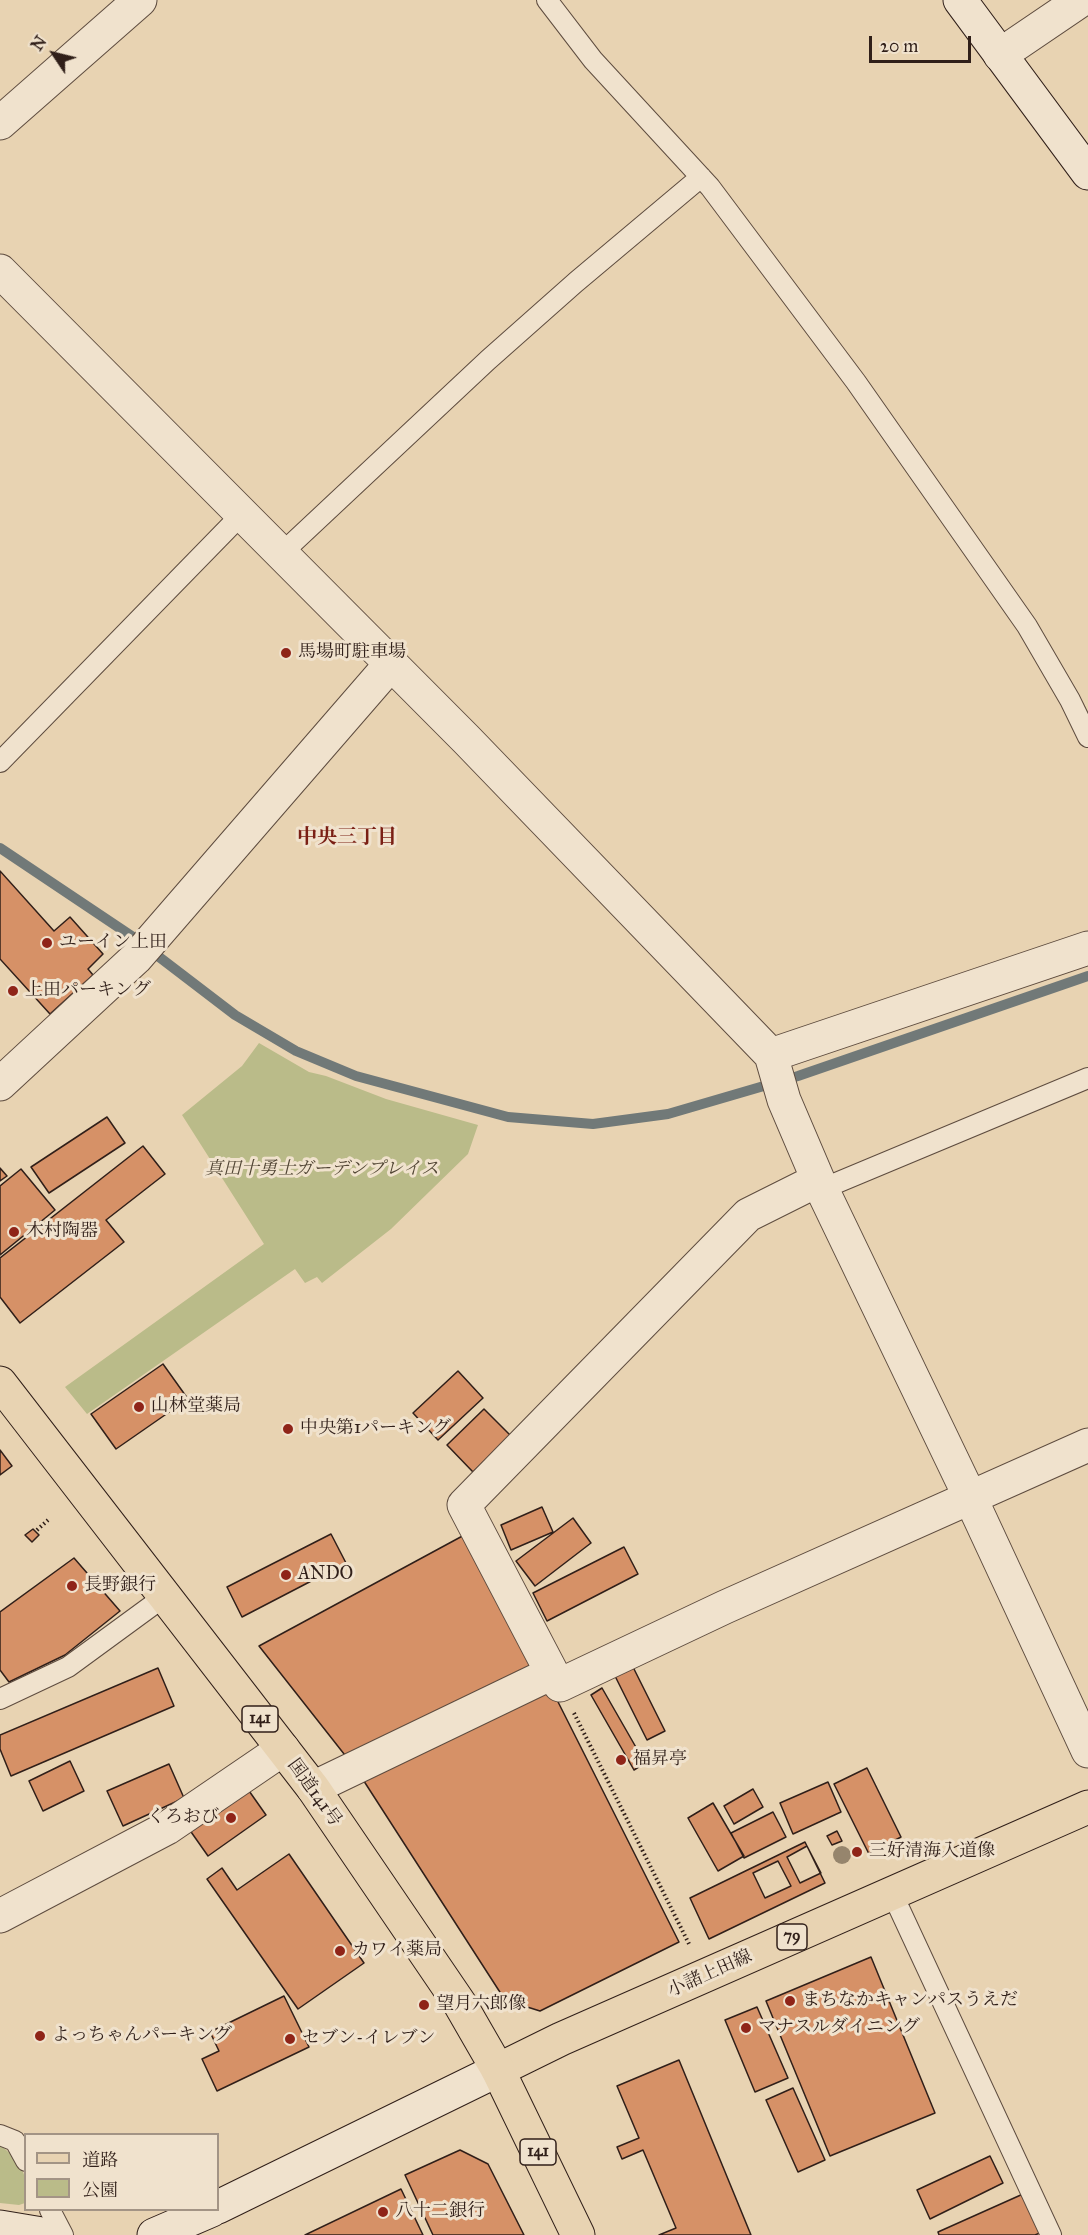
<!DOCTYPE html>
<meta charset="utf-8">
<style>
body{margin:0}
#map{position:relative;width:1088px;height:2235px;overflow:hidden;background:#e8d3b2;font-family:"IM FELL Great Primer","Noto Serif JP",serif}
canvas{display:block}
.legend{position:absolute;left:24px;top:2133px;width:195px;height:78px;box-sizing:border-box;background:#f0e2cd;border:2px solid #a39485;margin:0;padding:8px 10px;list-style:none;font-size:18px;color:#301f19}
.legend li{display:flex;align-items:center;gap:12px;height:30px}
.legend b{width:30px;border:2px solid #a39485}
.north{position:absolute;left:24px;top:24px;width:60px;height:60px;-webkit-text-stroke:4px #f0e2cd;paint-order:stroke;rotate:305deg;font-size:16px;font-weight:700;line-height:24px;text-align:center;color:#301f19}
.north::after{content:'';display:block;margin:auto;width:21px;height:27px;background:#301f19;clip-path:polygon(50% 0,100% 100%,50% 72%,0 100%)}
.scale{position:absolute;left:869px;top:36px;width:102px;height:27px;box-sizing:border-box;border:3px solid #301f19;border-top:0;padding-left:8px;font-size:18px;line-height:21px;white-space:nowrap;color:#301f19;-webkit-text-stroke:4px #f0e2cd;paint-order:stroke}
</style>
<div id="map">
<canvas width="1088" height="2235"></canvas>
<ul class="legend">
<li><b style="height:8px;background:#e8d3b2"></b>道路</li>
<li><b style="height:16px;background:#babb89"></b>公園</li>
</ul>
<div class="north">N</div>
<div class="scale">20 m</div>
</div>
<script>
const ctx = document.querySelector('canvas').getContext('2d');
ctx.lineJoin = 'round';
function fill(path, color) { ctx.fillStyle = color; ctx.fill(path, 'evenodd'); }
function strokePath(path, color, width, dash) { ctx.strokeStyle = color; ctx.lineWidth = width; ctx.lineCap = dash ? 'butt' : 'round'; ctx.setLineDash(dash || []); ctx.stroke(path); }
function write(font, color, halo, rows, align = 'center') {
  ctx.font = font + ' "IM FELL Great Primer","Noto Serif JP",serif'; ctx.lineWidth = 6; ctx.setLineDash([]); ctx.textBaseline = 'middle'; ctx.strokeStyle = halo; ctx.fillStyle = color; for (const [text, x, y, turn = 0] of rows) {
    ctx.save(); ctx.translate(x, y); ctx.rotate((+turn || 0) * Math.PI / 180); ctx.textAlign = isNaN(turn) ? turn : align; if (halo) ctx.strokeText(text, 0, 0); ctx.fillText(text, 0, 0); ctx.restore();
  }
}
fill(new Path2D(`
 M259,1043L309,1072L326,1076L386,1099L478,1125L468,1154L391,1229L322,1283L317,1277L305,1283L295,1269L87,1414L65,1387L264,1244L182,1115L242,1066Z
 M0,2145C22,2162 29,2175 25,2203L19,2205L0,2203Z`), '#babb89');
strokePath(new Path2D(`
 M0,848L133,937L235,1015L296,1051L356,1076L508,1117L593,1124L668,1114L798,1076L1088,976`), '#717978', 10);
const building = new Path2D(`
 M0,871L54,931L70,917L103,954L88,969L93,975L50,1014L0,959Z
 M107,1117L125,1143L49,1193L31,1167Z
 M143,1146L165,1174L106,1220L124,1242L20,1323L0,1297V1258Z
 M0,1168L7,1176L0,1181Z
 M21,1169L55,1210L0,1255V1186Z
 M163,1364L188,1399L116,1449L91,1414Z
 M458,1371L483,1398L438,1440L413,1413Z
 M484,1409L511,1436L473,1472L447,1445Z
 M0,1450L12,1466L0,1475Z
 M542,1507L553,1532L511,1550L501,1525Z
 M573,1518L591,1543L535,1586L516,1561Z
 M33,1529L39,1535L32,1542L25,1535Z
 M468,1533L538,1664L348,1759L259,1646Z
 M331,1534L346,1563L242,1617L227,1587Z
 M624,1547L638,1574L547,1621L533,1593Z
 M74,1558L120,1611L65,1655L9,1682L0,1670V1612Z
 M631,1663L665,1731L647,1740L613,1672Z
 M158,1668L174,1706L11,1776L0,1749V1735Z
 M549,1684L679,1942L540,2011L505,2000L360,1775Z
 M602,1688L645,1763L634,1770L591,1695Z
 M70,1761L84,1791L43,1811L29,1781Z
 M169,1764L184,1798L123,1826L107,1791Z
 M867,1768L901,1837L869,1854L834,1784Z
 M828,1782L841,1812L793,1834L780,1803Z
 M247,1788L266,1815L208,1856L189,1829Z
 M753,1789L763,1807L734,1824L724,1806Z
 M713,1803L744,1856L718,1871L688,1818Z
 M773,1812L786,1837L744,1858L731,1833Z
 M837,1831L842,1841L832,1845L827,1836Z
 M805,1842L825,1883L709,1939L690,1898Z
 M807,1846L821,1873L800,1883L787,1857Z
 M289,1854L364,1963L298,2009L207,1879L222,1868L237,1890Z
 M778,1861L791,1886L765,1898L753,1873Z
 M871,1957L935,2113L830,2156L766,2001Z
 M284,1996L309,2047L217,2091L202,2059L219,2051L210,2032Z
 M757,2007L788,2078L755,2092L725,2020Z
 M679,2060L751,2235H659L676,2228L643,2150L622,2159L617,2147L639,2138L617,2086Z
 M793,2088L825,2160L798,2172L766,2100Z
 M460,2150L488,2164L524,2235H433L405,2175Z
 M990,2156L1003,2183L930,2219L917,2190Z
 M401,2189L423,2235H305Z
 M1023,2194L1040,2233L1035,2235H939L938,2232Z`);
fill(building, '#d69167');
strokePath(building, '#301f19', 1.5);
const lane = new Path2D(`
 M547,0L593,60L710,187L856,382L1027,626L1070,700L1088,737
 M282,553L488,360L576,282L701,177
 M0,762L242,514
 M822,1189L1088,1078
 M0,1699L68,1667L165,1596
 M892,1893L1051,2235
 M0,2135L15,2141L26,2161
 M50,2210L63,2235`);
const street = new Path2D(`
 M1000,55L1081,0
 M0,123L140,0
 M0,271L466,739L771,1055L784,1100L822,1189L970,1497L1088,1751
 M771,1055L1088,948
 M0,1084L136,958L390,665
 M818,1180L748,1215L464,1505L552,1673L560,1685L725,1607L1088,1445
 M313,1788L552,1673
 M0,1916L167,1828L283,1749`);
const secondary = new Path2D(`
 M960,0L1088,173
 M218,2207L498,2070
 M0,2227L48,2235
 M154,2235L212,2210`);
const primary = new Path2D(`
 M498,2070L561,2039L1088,1807`);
const highway = new Path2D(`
 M0,1383L313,1788L460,2004L498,2070L578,2235`);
strokePath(lane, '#5e4c3f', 22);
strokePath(street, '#5e4c3f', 35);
strokePath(secondary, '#301f19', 35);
strokePath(primary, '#301f19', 35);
strokePath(highway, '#301f19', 35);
strokePath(new Path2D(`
 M37,1530L48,1520
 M574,1713L690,1946`), '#301f19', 4, [1.5, 3]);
strokePath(lane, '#f0e2cd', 20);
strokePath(street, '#f0e2cd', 33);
strokePath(secondary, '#f0e2cd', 33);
strokePath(primary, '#e8d3b2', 33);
strokePath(highway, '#e8d3b2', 33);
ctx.fillStyle = '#96856d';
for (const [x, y] of [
 [842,1855]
]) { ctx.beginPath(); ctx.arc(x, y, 9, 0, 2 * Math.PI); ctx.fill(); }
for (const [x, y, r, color] of [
 [286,653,6,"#8f2418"],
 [47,943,6,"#8f2418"],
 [13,991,6,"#8f2418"],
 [14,1232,6,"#8f2418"],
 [139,1407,6,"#8f2418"],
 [288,1429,6,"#8f2418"],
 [286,1575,6,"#8f2418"],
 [72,1586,6,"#8f2418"],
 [621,1760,6,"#8f2418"],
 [231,1818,6,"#8f2418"],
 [857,1852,6,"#8f2418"],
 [340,1951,6,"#8f2418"],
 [790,2001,6,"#8f2418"],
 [424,2005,6,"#8f2418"],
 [746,2028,6,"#8f2418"],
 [40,2036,6,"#8f2418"],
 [290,2039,6,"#8f2418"],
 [383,2212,6,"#8f2418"]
]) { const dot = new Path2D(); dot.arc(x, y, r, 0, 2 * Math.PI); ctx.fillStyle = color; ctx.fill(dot); strokePath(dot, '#f0e2cd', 2); }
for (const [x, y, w] of [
 [260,1719,36],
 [792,1937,30],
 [538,2152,36]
]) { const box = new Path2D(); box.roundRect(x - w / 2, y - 13, w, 26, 4.5); ctx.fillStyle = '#f0e2cd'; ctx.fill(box); strokePath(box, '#301f19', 1.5); }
write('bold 16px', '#301f19', null, [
 ["141",260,1719],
 ["79",792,1937],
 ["141",538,2152]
]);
write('18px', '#301f19', '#f0e2cd', [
 ["馬場町駐車場",298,653],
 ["ユーイン上田",59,943],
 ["上田パーキング",25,991],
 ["木村陶器",26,1232],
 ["山林堂薬局",151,1407],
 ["中央第1パーキング",300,1429],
 ["ANDO",298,1575],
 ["長野銀行",84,1586],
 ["福昇亭",633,1760],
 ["くろおび",219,1818,"right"],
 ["三好清海入道像",869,1852],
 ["カワイ薬局",352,1951],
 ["まちなかキャンパスうえだ",802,2001],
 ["望月六郎像",436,2005],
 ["マナスルダイニング",758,2028],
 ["よっちゃんパーキング",52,2036],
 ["セブン-イレブン",302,2039],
 ["八十二銀行",395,2212]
], 'left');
write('italic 18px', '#524635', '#f0e2cd', [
 ["真田十勇士ガーデンプレイス",322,1170]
]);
write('18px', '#301f19', '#f0e2cd', [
 ["国道141号",314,1793,54],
 ["小諸上田線",710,1974,-24]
]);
write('bold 20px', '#7a1f14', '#f0e2cd', [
 ["中央三丁目",347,838]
]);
</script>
